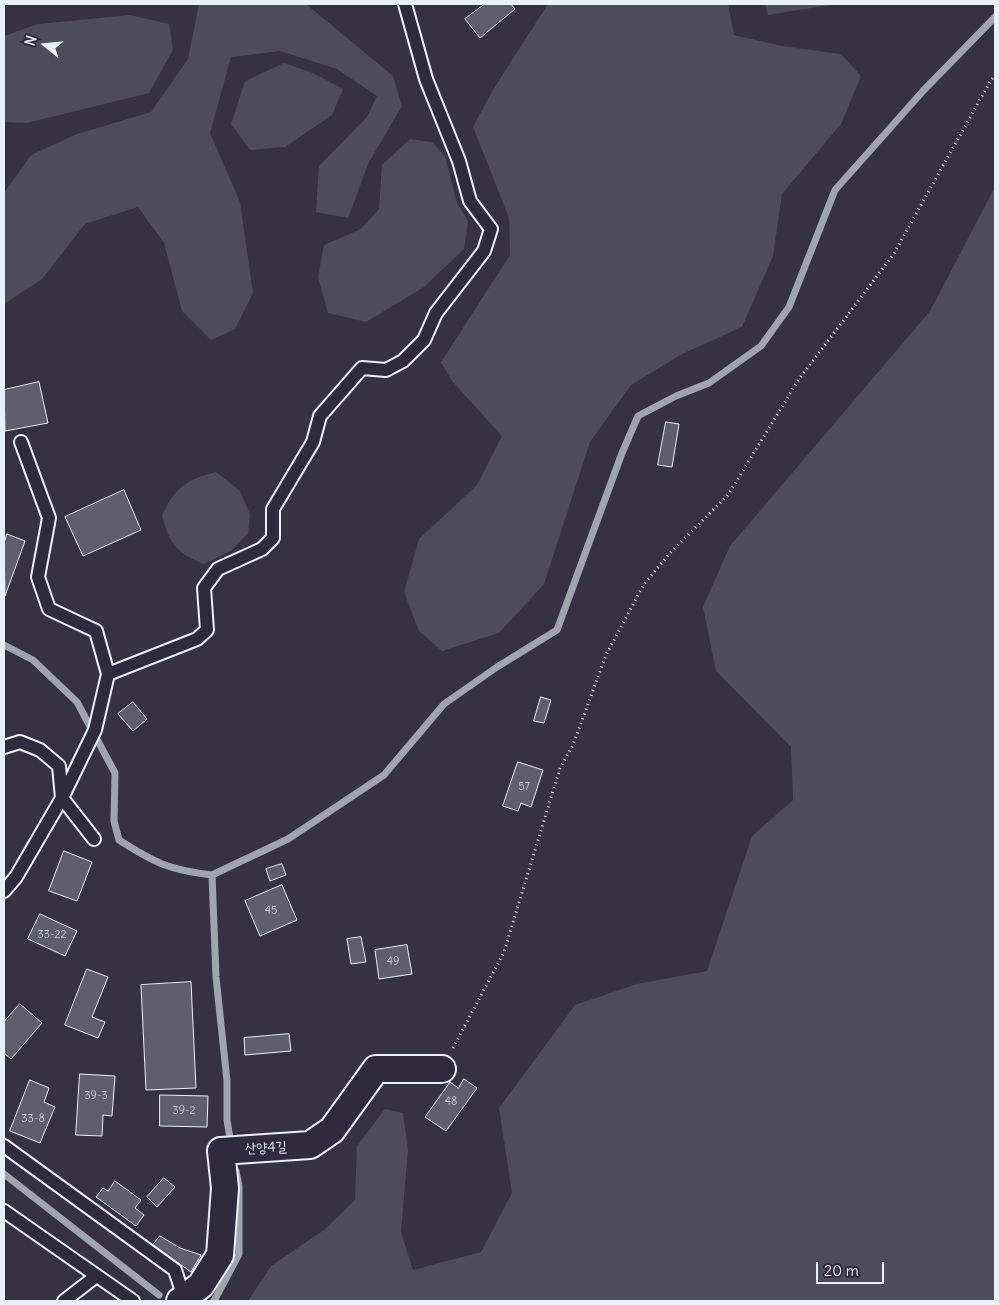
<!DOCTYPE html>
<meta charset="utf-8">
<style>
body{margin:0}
#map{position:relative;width:999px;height:1305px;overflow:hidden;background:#363244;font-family:Delius,sans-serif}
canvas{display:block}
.frame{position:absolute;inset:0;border:5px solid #e8f1f8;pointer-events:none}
.north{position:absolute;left:20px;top:20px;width:50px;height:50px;-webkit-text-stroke:4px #2f2a3d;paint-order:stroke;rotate:287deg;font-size:14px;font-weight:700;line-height:20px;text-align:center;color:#e8f1f8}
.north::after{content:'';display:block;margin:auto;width:18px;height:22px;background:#e8f1f8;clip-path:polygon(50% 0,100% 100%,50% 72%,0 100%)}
.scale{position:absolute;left:816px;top:1262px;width:68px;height:22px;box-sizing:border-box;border:2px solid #e8f1f8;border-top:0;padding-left:6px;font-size:15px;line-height:18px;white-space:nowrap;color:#e8f1f8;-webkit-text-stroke:4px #2f2a3d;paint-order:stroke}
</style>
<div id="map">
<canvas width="999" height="1305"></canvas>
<div class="frame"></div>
<div class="north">N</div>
<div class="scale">20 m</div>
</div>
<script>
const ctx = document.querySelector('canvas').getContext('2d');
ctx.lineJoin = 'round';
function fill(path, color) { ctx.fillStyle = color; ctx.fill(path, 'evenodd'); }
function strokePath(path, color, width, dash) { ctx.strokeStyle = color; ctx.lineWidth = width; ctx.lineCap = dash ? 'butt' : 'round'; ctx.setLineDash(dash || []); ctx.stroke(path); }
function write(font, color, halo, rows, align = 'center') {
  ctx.font = font + ' Delius,"Poor Story",sans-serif'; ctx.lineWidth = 4; ctx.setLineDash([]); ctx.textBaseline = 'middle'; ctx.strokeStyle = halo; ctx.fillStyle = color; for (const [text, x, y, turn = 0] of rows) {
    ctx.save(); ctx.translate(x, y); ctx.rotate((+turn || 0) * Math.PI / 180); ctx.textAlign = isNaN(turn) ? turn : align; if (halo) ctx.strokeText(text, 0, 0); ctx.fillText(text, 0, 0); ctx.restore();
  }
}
fill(new Path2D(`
 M199,4H306L393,76L402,106L369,162L348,218L316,212L319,166L367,117L377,96L337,69L280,51L231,57L210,133L240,202L253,293L235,329L211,340L182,311L164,243L138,207L85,224L42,279L4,304V193L31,155L77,134L151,112L188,59Z
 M548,4H728L734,35L782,46L841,54L861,76L841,124L782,194L773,256L742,327L682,354L631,385L590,442L544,584L499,633L442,651L419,631L404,592L419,539L477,485L502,436L452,381L441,362L510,255L509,218L473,127L494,88Z
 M765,4H836L768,15Z
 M130,15L169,24L173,50L149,93L27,123L4,122V36L38,24Z
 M284,63L313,73L343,89L332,115L285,147L250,150L231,124L245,81Z
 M410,139L432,142L445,156L457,203L468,221L464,249L424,287L366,322L328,313L318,277L324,245L361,229L379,209L382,165Z
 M995,187V1301H248L271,1266L324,1230L355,1200L357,1146L385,1109L403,1113L408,1150L401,1232L413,1270L481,1252L512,1193L499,1108L575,1005L637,984L707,971L752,836L793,800L791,747L716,671L703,607L730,546L930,311Z
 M216,472L240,491L250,514L248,533L232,550L204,564C176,553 169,543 162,515C176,487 185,480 216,472Z`), '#4d4b5c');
strokePath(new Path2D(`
 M4,645L33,660L77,702L115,773L114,821L119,840C155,863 169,870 212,875
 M231,1145L227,1120V1081L216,977L212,875L288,839L384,775L444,704L497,667L557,630L622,453L638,416L676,396L709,383L761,346L789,307L835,190L923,91L995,17
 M4,1174L159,1295
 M214,1301L239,1254V1186L236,1171`), '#a0a4af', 7);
const building = new Path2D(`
 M485,4H511L515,9L480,38L465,19Z
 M39,382L48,423L5,431L4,390Z
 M666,422L679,424L672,467L658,465Z
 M124,490L141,530L83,556L65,517Z
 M7,534L25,541L5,596L4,544Z
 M541,697L551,700L544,723L534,721Z
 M133,702L147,719L133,731L118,714Z
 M518,762L543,770L531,807L521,803L518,811L503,806Z
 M64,851L92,862L77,901L49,891Z
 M282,864L286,875L270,881L266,869Z
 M282,885L297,920L260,936L245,901Z
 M40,914L77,931L65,956L28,939Z
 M361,937L366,962L351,964L347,939Z
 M407,945L412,974L379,979L375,950Z
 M87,969L108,977L92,1017L105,1022L98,1038L65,1025Z
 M191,982L196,1088L146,1090L141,985Z
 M20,1004L42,1023L11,1059L4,1053V1022Z
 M289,1034L291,1051L245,1055L244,1038Z
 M80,1074L115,1076L112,1116L103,1115L102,1136L76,1135Z
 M464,1079L477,1088L446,1131L425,1117L450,1082L458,1088Z
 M30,1080L49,1088L44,1102L55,1107L40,1143L10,1131Z
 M160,1095L208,1096L207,1127L160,1126Z
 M164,1178L175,1187L157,1207L147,1197Z
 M115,1181L141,1200L135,1208L144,1215L136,1226L96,1197L103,1188L108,1191Z
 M160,1236L180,1248L201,1255L191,1272L153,1245Z`);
fill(building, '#605e6e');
strokePath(building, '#e8f1f8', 1);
const lane = new Path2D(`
 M21,442L49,518L38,577L49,609L96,631L108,674
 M4,747L20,742L40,750L59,766L62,798L94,839
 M4,891L16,877L62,798L95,730L108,674L197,639L207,630L204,588L218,569L262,549L273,538V509L313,442L320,416L362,368L386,370L403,361L424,340L436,313L484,251L491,229L470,201L459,161L426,79L405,4
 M4,1146L175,1270L184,1298
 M4,1211L133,1301
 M64,1301L95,1277`);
const street = new Path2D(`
 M180,1301L201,1285L220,1255L225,1188L221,1151L310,1145L332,1130L376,1069H442`);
strokePath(lane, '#e8f1f8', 16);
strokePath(street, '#e8f1f8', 30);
strokePath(new Path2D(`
 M453,1048L504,952L560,768L573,745L606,655L644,584L671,552L728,495L799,379L893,255L991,80L995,76`), '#e8f1f8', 3, [1, 4]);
strokePath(lane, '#2f2a3d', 12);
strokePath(street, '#2f2a3d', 26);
write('11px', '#c6ccd6', null, [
 ["57",524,787],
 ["45",271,911],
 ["33-22",52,935],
 ["49",393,962],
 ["39-3",96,1096],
 ["48",451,1102],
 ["39-2",184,1111],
 ["33-8",33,1119]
]);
write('14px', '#e8f1f8', '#2f2a3d', [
 ["산양4길",266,1148,-3]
]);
</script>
